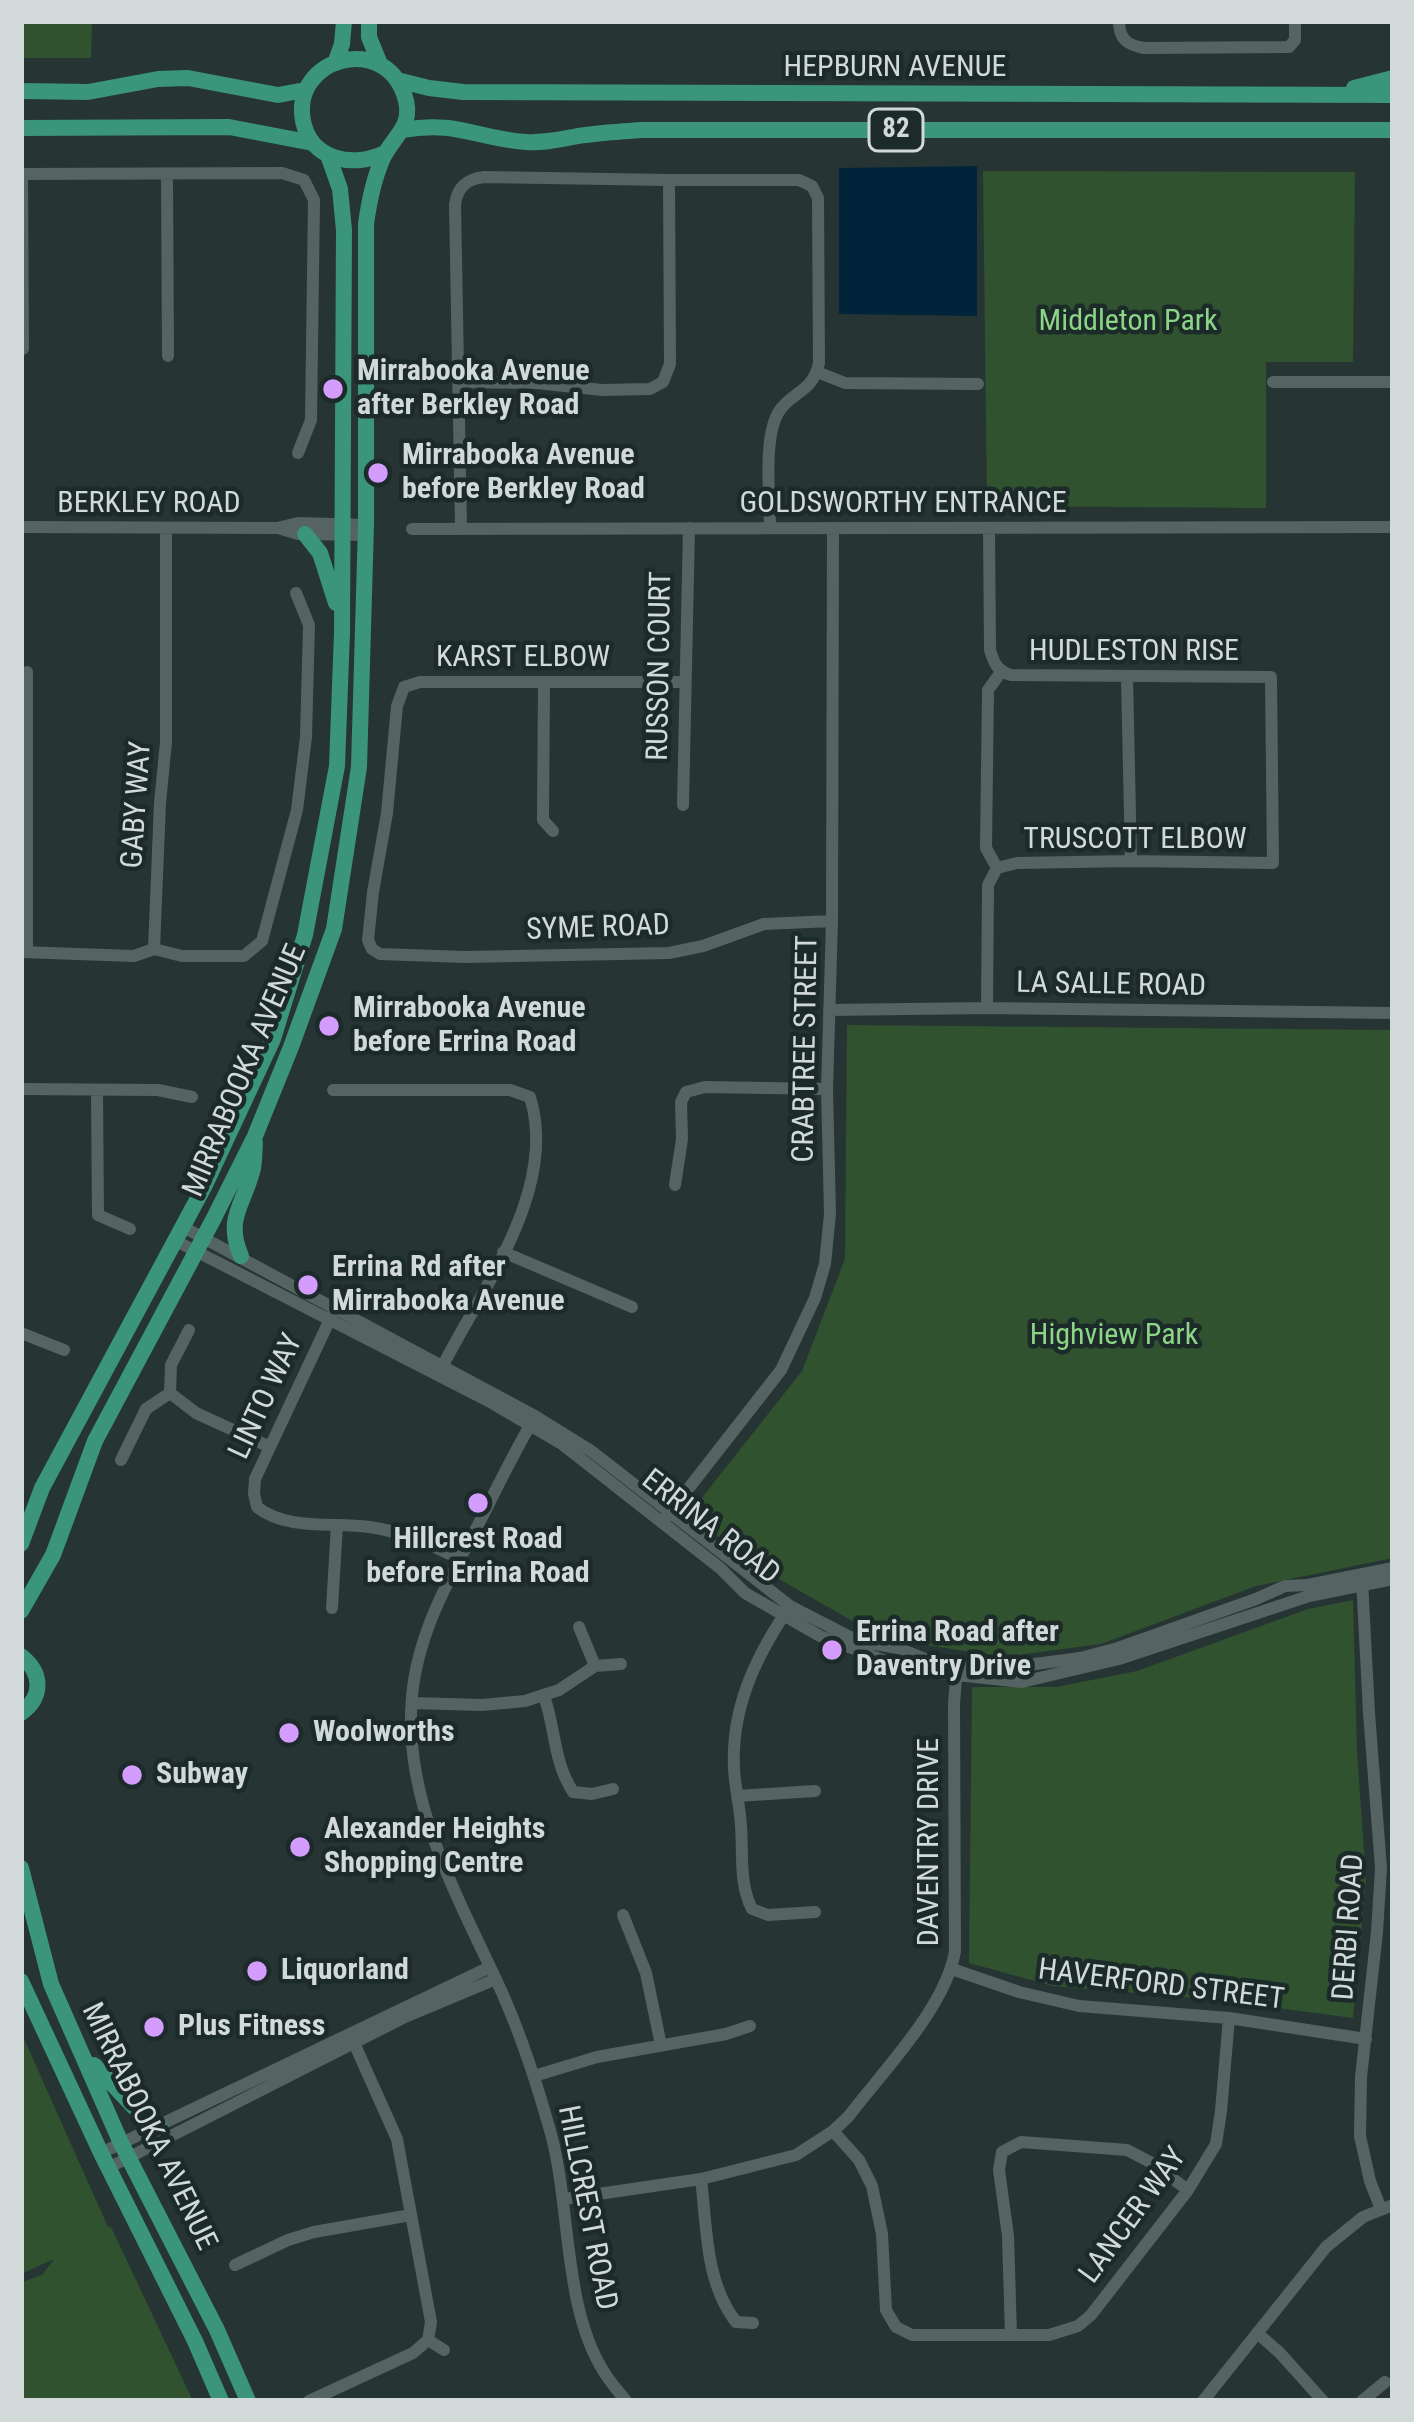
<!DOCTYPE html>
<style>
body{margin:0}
#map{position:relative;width:1414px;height:2422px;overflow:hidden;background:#263534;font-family:"Roboto Condensed",sans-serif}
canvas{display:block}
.frame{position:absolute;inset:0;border:24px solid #d1dad9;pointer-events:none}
</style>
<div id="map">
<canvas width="1414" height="2422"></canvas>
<div class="frame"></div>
</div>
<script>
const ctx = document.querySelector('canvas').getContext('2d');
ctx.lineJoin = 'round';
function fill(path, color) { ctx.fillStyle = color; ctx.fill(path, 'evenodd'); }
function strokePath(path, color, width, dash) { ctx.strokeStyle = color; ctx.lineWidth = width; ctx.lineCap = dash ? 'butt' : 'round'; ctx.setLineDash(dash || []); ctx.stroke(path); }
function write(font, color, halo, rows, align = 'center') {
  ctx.font = font + ' "Roboto Condensed",sans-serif'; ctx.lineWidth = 9; ctx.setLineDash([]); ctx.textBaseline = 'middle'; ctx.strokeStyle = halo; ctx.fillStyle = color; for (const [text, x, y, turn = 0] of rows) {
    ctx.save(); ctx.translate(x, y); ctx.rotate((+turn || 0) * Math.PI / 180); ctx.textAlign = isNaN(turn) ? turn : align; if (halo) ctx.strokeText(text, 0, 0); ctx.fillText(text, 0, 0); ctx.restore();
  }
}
fill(new Path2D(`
 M21,21H92L91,58H21Z
 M983,171L1355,172L1353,362H1266V508L987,506Z
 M847,1025L1393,1030V1558L1256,1586L1101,1644L1003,1657L882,1638L753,1564L689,1514L802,1371L845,1259Z
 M1353,1600L1357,1752L1366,1879L1353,2018L1218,2000L1053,1986L969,1963L972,1687H1056L1137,1671L1308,1609Z
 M21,2032L108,2227H111L193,2401H21V2283L43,2274L54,2259L21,2274Z`), '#30522e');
fill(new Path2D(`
 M977,166V316L839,314V168Z`), '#00253b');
strokePath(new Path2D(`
 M1119,21C1119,39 1127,45 1144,48L1289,47L1295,40V21
 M21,174L282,173L304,180L314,200L311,420L298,453
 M22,174L23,349
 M167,175L168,356
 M669,180H799L812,186L818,198L819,363C813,393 790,392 778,413C763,440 770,497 770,528
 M817,372L845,383L978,384
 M458,382L537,383L602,390L650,389L663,382L670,364L669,180L484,177C467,179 457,187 455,205L461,527
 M1273,382H1393
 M21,527L277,528L298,523L366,525
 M278,528L298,534L366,535
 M412,529L1393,527
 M27,672V952
 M1127,677L1131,861
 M683,682H420L404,687L397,706L387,813L373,892L368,940L372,949L380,954L465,957L669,953L703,946L764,924L832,921
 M544,683L543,820L553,831
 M683,805L689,528
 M997,868L986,848L988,690L1001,672
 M154,949L182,956H244L262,941L297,810L306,737L309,625L296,593
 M21,952L134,956L154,949L160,803L166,742V528
 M987,1008L988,885L997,868L1017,863L1131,861L1273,863L1271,677L1011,675C997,671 994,663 990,650L989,528
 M829,1010L987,1008L1393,1013
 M21,1089L158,1090L192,1097
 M333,1090H510L530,1097C559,1189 481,1290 441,1369
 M97,1091L98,1215L130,1229
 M675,1185L682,1139L681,1102L686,1092L705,1087L827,1089
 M183,1227L535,1416L590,1450L790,1606L858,1641L898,1648L930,1661L980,1666H1020L1080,1658L1118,1648L1256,1599L1285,1586L1308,1585L1393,1568
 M176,1241L492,1403L562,1444L720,1568L745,1593L820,1636L891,1663L929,1672L1022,1682L1119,1659L1309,1596L1393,1579
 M503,1252L632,1307
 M332,1315L255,1479L254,1494L257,1507C287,1531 334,1522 369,1527C401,1531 431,1545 460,1559
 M21,1333L64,1350
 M170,1393L196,1413L270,1447
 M532,1422C512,1456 495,1492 477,1527C448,1581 418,1633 412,1696C402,1803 461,1902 504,1997C523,2041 538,2087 551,2134C571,2208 563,2308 604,2372C610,2382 619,2392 626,2401
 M121,1460L146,1409L170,1393L171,1365L189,1330
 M667,1516L781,1370L815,1298L825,1264L830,1214L827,1089L832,921L833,528
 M1362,1580L1369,1713L1381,1868L1377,1932L1361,2077L1360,2136L1370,2181L1381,2209
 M332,1608L337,1525
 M786,1612C754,1660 731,1710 734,1769C735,1788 740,1807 741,1826C743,1853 739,1884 752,1909L768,1915L815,1912
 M579,1627L595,1666
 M544,1696C556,1730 553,1761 573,1792L592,1794L613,1789
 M412,1703L482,1705L525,1701L559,1690L595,1666L621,1664
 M737,1796L815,1791
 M623,1915L646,1973L661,2045
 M952,1969L1019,1992L1079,2006L1229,2018L1366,2039
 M534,2076L597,2057L726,2034L750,2026
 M833,2131L859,2160L872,2186L882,2234L886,2310L896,2327L912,2335H1049L1078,2326L1091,2315L1188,2190L1216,2144L1221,2111L1229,2018
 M101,2153L490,1967
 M108,2168L405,2017L496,1979
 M701,2179C707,2228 705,2282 736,2322L753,2323
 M564,2199L701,2179L796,2155L833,2131L848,2117C883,2071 946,2007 955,1951L954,1704L957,1667
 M235,2265L288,2240L314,2232L411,2215
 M1257,2333L1279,2352L1323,2401
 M1011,2335L1008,2236L999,2170L1002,2152L1021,2142L1127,2150L1150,2162L1188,2190
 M428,2340L444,2350
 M309,2401L413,2353L428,2340L431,2322L397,2139L350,2034
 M1203,2401L1326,2247L1363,2217L1393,2205
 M1362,2401L1385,2382`), '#556463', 12);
strokePath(new Path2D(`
 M369,21V37L380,64
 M336,61L342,44L344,21
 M397,80L429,88L463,92L1393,95
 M1354,88L1393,78
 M21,91L88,92L158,79L188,78L278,95L305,90
 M21,128L229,127L313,143
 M403,130C455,120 479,139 526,142C543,143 557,140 573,137C595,133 618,132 641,130H1393
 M305,534L320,553L336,603
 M241,1256C225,1219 243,1206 252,1172C255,1163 254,1152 255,1143
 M21,1544L42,1488L204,1187L273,1039L305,935L337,766L342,633L344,230L340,189L328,155
 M21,1611L53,1555L95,1441L214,1218L255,1136L291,1047L334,929L359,767L366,525V224C369,202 373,181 382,160C392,136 416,127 404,94C383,33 291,58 303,121C311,161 354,168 385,153
 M21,1656C43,1673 43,1697 21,1713
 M21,1868L51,1984L121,2143L217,2330L248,2401
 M21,1981L101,2153L195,2341L221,2401
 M94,2065L135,2108L159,2125`), '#3a957a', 16);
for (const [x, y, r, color] of [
 [333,389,12,"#d49cfc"],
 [378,473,12,"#d49cfc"],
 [329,1026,12,"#d49cfc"],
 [308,1285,12,"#d49cfc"],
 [478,1503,12,"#d49cfc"],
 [832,1650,12,"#d49cfc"],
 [289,1733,12,"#d49cfc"],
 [132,1775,12,"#d49cfc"],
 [300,1847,12,"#d49cfc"],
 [257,1971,12,"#d49cfc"],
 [154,2027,12,"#d49cfc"]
]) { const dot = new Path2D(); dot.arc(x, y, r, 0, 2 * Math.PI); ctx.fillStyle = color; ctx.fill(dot); strokePath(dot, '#1c2b2a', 4.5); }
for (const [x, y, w] of [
 [896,130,54]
]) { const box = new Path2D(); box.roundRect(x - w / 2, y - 21, w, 42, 9); ctx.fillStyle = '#1c2b2a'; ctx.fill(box); strokePath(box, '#d1dad9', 3); }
write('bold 27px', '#d1dad9', null, [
 ["82",896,130]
]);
write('30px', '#d1dad9', '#1c2b2a', [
 ["HEPBURN AVENUE",895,68],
 ["BERKLEY ROAD",149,504],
 ["GOLDSWORTHY ENTRANCE",903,504],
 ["HUDLESTON RISE",1134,652],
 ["KARST ELBOW",523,658],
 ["RUSSON COURT",661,666,-89],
 ["GABY WAY",138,805,-86],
 ["TRUSCOTT ELBOW",1135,840],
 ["SYME ROAD",598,929,-2],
 ["LA SALLE ROAD",1111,986,1],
 ["CRABTREE STREET",807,1049,-89],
 ["MIRRABOOKA AVENUE",246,1071,-67],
 ["LINTO WAY",267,1397,-65],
 ["ERRINA ROAD",710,1528,38],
 ["DAVENTRY DRIVE",930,1842,-90],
 ["DERBI ROAD",1350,1927,-86],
 ["HAVERFORD STREET",1161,1986,7],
 ["MIRRABOOKA AVENUE",148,2127,64],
 ["HILLCREST ROAD",586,2208,79],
 ["LANCER WAY",1134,2216,-54]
]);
write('30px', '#8cd587', '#1c2b2a', [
 ["Middleton Park",1128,322],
 ["Highview Park",1114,1336]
]);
write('bold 30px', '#d1dad9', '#1c2b2a', [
 ["Mirrabooka Avenue",357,372],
 ["after Berkley Road",357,406],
 ["Mirrabooka Avenue",402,456],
 ["before Berkley Road",402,490],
 ["Mirrabooka Avenue",353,1009],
 ["before Errina Road",353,1043],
 ["Errina Rd after",332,1268],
 ["Mirrabooka Avenue",332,1302],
 ["Hillcrest Road",478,1540,"center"],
 ["before Errina Road",478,1574,"center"],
 ["Errina Road after",856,1633],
 ["Daventry Drive",856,1667],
 ["Woolworths",313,1733],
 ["Subway",156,1775],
 ["Alexander Heights",324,1830],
 ["Shopping Centre",324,1864],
 ["Liquorland",281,1971],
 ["Plus Fitness",178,2027]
], 'left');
</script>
